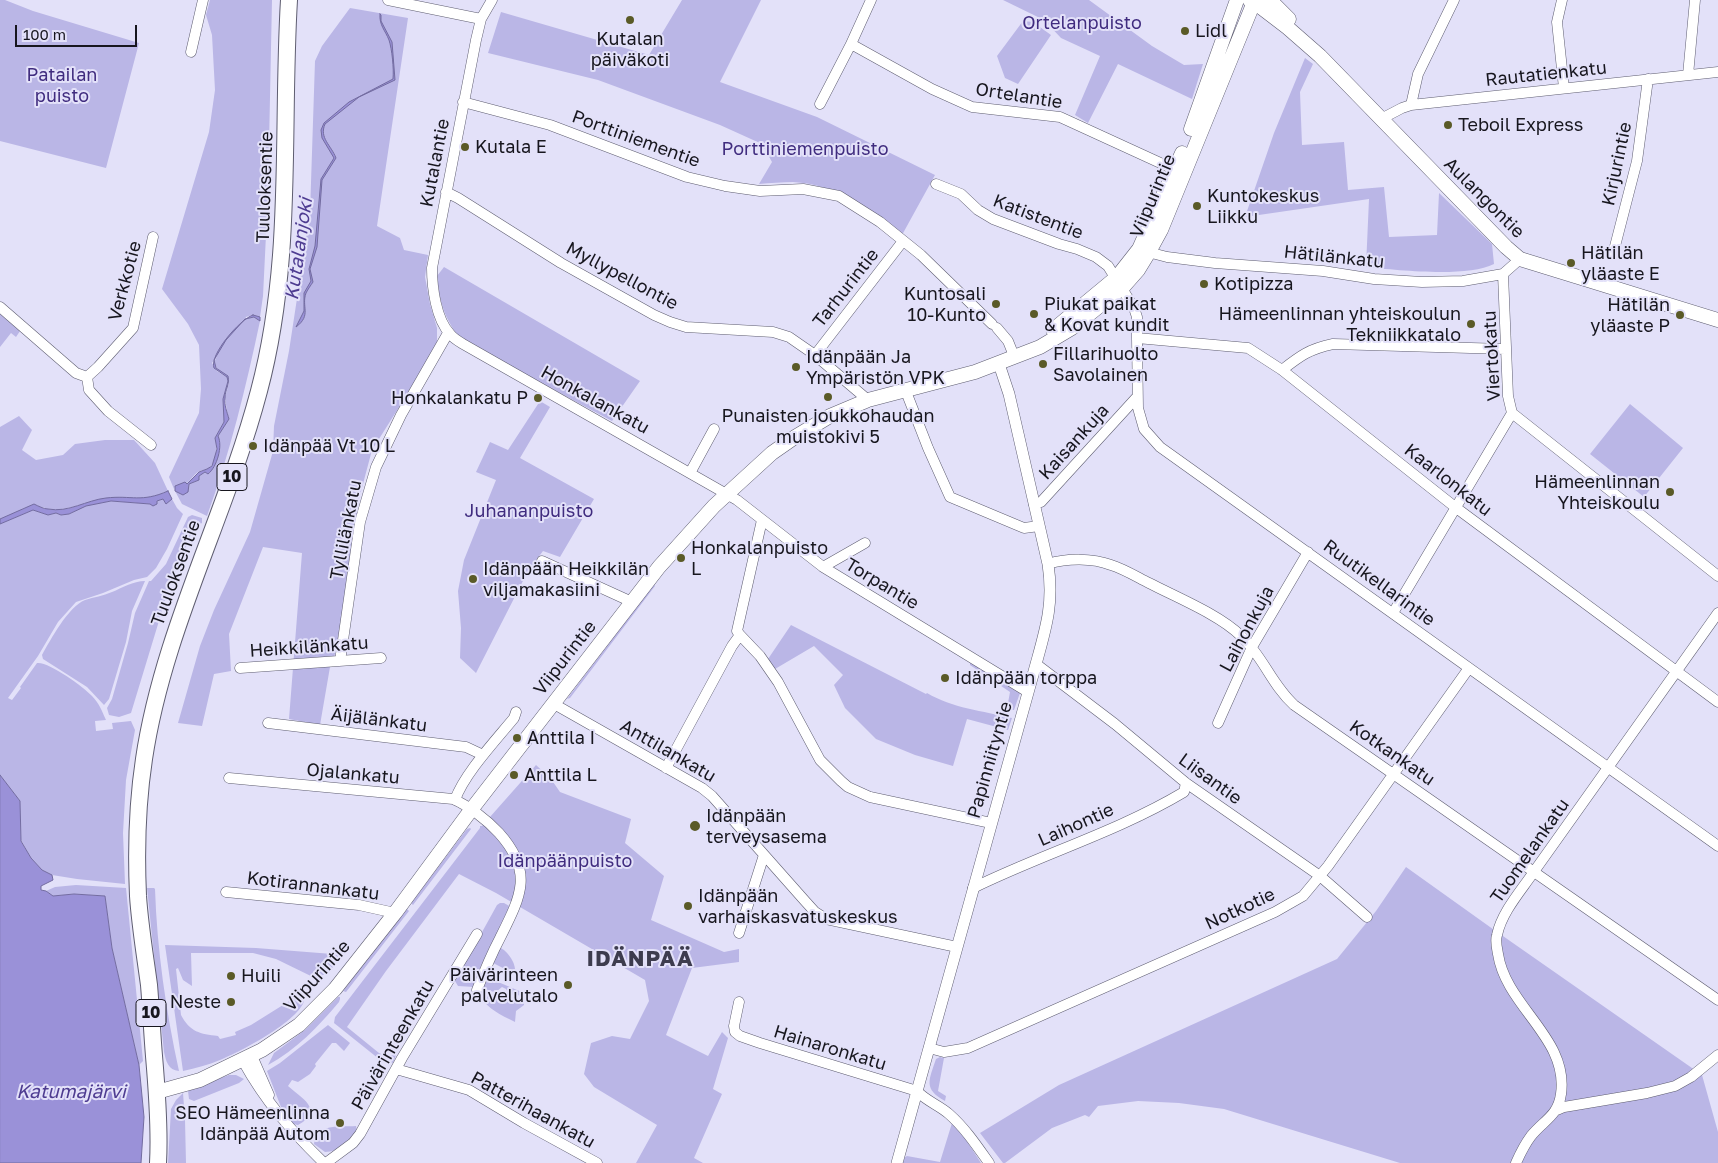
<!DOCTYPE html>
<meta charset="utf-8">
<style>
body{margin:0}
#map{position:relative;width:1718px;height:1163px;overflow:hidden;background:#e3e1f9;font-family:"Golos Text",sans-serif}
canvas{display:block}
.scale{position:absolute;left:15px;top:25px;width:122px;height:22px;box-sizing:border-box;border:2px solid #17161e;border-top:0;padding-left:6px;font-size:15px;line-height:18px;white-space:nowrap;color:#17161e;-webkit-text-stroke:4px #e3e1f9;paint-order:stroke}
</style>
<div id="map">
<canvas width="1718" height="1163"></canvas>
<div class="scale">100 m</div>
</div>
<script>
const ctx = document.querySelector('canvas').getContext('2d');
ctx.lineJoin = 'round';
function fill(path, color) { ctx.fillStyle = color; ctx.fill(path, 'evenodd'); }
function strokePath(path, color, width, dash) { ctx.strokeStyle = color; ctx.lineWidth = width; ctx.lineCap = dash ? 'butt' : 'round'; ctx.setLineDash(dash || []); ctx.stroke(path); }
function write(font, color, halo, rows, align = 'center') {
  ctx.font = font + ' "Golos Text",sans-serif'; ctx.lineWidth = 4; ctx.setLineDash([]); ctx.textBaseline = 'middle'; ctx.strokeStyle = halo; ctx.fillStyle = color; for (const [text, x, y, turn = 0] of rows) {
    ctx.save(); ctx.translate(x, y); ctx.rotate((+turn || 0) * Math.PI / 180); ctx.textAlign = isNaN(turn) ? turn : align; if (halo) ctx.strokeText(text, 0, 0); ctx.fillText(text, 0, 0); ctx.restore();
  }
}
fill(new Path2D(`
 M0,0H5L33,11L139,43L106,168L0,141Z
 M210,0H272L268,194L263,296L260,317L252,315L246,317L245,319L254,317L260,321C246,387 230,453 207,516L182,504L175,491L183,495L187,490L189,484L199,480V476L205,472L208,474C216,465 219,453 220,441L217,439L218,436L228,419L225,397L229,383L228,376C218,369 210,367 218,354L212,363L217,371L227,377L228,381L223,399L224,422L215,438C217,447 218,461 209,468C206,470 202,470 198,472C187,481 193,483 175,486L174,489L169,477L199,413L201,389L199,345L188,324L162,289L209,132L215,90L212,35L206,15Z
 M682,0H761L720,82L817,117L935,175L902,235C868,211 837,184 793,182C782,182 770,183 759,184L772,162L762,144L720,125L598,80L488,53L501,12L649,55Z
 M1003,0H1089L1152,46L1184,65L1203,64L1192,99L1118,64L1088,123L1075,115L1100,56L1061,38L1044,20Z
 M350,8L408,18L377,226L400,238L404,250L428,255L425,277L430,304L437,328V342L420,374L372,450L359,499L343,612L335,654L330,667L320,725L289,719L302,553L263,547L229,634L231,671L214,674L202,726L178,723L200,646L214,610L250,532L273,451L274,426L289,351L310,213L315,61L322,46Z
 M1023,21L1033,22L1051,35L1018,84L1005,78L997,56Z
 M1305,58L1313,64L1300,92L1302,145L1344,142L1348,190L1384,187L1389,237L1437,235L1439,193L1492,244L1494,264C1467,278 1397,270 1366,267L1369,199L1245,217L1274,133Z
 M444,267L640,381L612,421L461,340C445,319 439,302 437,276Z
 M0,314L20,331L16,337L11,333L0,347Z
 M540,401L550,407L520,458L594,499L560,557L543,551L528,571L476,673L460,658L461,628L458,591L464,560L496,480L476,472L490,442L508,450Z
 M1630,404L1683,448L1644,497L1590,454Z
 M19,416L32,430L22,450L36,460L63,455L75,444L105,440H134L155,463L168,491L155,497L144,499L107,498L72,507L57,510L47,509L43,507L24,508L17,513L0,519V427Z
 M163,499H172L177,508L183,514L167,549L156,568L147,577L134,580L103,593L76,602L58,622L38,656L8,698L12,700L21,688L20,687L37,663C48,661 84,687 92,696C99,703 102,711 106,720L95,721L96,731L113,729L112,723L131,721L135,730L126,780L123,833L125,884L77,879L52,875L42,870L31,858L21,840L20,801L0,775V524L33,510L48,515L56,513L61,515L69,514L87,505L111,501L151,504Z
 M192,515L202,518V523L194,527L169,588L131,713L119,717L109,715L107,708L112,699L128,643L135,613L149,581H151L166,564L188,517Z
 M145,581L132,611L126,642L109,699L104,705L87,687L43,659L42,655C51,639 68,607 85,600C94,597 103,596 112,592C122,588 133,581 145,581Z
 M654,584L655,586L570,698L567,699Z
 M791,625L926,694L927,693C952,708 983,711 1012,718L1008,730L967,719L953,766L915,755L876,739L845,708L834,685L843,675L814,646L775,669L768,659Z
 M970,662H972L1021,690L1014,710H1012L1008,703L1010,692L970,665Z
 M536,765L551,779L560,792L631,819L625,843L664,876L651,920L724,952L739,949V962L692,968L666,1035L708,1056L722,1032L728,1038L713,1089L722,1094L694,1158L703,1163H636L657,1125L594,1087L584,1074L591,1043L612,1036L630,1039L649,1001L645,980L496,893L459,874L386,971L347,1027L379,1053L386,1056L396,1055L393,1063L379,1059L334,1023L335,1017L480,828V826H482Z
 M470,828L471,829L413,905L411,903L467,829Z
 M1406,867L1490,927L1702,1075L1718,1132V1163H1400L1224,1109L1179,1103L1138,1101L1098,1106L1089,1117L1085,1115L1052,1128L1005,1163H1003L980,1133L1059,1085L1337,959L1376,911Z
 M76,885L126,888L143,1061L139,1065L112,948L105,896L74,894L53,896L46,891L55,887Z
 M147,888H154L155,889C157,950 166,1011 179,1071C168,1070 166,1061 164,1052Z
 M500,903H504L511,907L479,970L474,987L458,986L455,981L497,905Z
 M406,908L409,911L346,992L343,991Z
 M165,945L256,948L345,955L329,971L317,979L276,959L253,953H191L192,986L183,980L178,968L176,969L181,1015C190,1032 200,1034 218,1036L220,1039L236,1035L235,1032L251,1025L299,995L303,994L305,996C306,1018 240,1052 220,1060C208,1065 196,1068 183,1071Z
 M499,947C508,951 517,964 515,974L493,963Z
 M484,976L524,993V996L509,994L506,989L502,987L496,992L481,990Z
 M480,993L495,996L500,1002L505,1001L508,998L524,1001V1005L516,1011L515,1022C503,1016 483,1007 480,993Z
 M338,997H340V999L339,1002C319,1026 296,1050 268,1065L274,1053L305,1030Z
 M328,1025L350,1043L344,1051L336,1043H332L315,1064L316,1066L310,1074L298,1082L292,1080L288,1086C300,1097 326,1110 298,1125L293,1124L281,1107L267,1071L280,1063Z
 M940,1057L944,1058L938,1091L946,1096L945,1101C923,1089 929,1080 936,1059Z
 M229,1075H236L244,1079L239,1083L194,1101L189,1099L188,1091L190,1089Z
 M183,1093L185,1120L186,1163H168L171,1109L176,1100Z
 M952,1123L965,1138L981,1163H903L905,1157L907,1156L940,1162Z
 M356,1126L357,1131C349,1141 339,1152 325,1152L314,1144C316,1123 340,1127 356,1126Z`), '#bab6e6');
const water = new Path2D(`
 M380,14L381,15V21L392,42L395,80L359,97L325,124C319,138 331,145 336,158L322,180L317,247L310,269L313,282C311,285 308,289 306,293C301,307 312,315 296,327L304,311V293L311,281L309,269L315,246L321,179L334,158L322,138L321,130L324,123L349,102L393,79C394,69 392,49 389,40C385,30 379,25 380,14Z
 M253,315L260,317V321L254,317L245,319L226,340L214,360L216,368L228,376C230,385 225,389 225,398C224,405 227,412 229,419L218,436C223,446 217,467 208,474L205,472L199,476V480L189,484L188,492L183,495L175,491V486L185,482L187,484L199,472L207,469L212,466L217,449L215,438L224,422L223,399L228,381L227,377L214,368C209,355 240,319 253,315Z
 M168,491L172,499L166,504L163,499L157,501V504L153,506L150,504L111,501L86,506L69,514L61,515L56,513L48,515L33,510L0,524V519L34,504C38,506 44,509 48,509C68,513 87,500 106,498C132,495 141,503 168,491Z
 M0,775L20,801L21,841L31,858L42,870L52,875L53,880L41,886V890L46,891L53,896L74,894L105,896L112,948L139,1065L144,1117L141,1163H0Z`);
fill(water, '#9a91d8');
strokePath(water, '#736ca0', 1);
const minor = new Path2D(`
 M388,0L481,19
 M492,0L481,19L476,40L432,268C432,288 436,319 450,334C453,338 458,341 463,344L737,500L823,567L1028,692
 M1562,0L1557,22L1564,88
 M851,44L932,89L972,107L1060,117L1180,172
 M191,52L203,0
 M1688,75L1695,0
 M463,102L550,125L687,177L725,186L760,191L803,189L839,196L880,222L921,255L992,324
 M820,104L851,44L871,0
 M1411,105L1418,74L1454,0
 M1381,119L1402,108L1411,105L1718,72
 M936,184L961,194L978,210L993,219L1059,244L1077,249L1096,257L1108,266L1134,308L1137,317V338L1138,408L1144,429L1160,447L1718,846
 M446,192L458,198L561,263L654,315L670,322L686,327L773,332L789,337L815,355L868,400
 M1144,251L1167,257L1215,263L1323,271L1374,279L1422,282L1463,281L1503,274L1520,259
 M1613,254L1637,161L1648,79
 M1503,274L1508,396L1512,413L1718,576
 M0,307L76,373L87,377
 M997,328L1008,341L1014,356
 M1137,338L1248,348L1282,370L1455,507L1718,702
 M815,355L903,241
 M1282,370C1300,356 1309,349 1333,344L1505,349
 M87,377L98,367L133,328L153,237
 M87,377L89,390L108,411L151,445
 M905,389L928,448L950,497L1024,528L1039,526
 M690,473L714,429
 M1034,504L1041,502L1136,398
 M542,561L632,602
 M1048,564C1068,558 1092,558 1111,565C1124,569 1137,577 1149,583C1176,597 1220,615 1241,636C1263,656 1271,684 1294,705L1718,1000
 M823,567L865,543
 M1393,613L1512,413
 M740,635L760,656L778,682L820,760L841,781L848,787L870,797L991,823
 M340,661L360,522L376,467L401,415L448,333
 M1036,664L1115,724L1186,783L1320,876L1367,917
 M240,668L381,658
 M554,704L702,788L712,796L805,901L815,912L826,919L957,947
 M268,723L466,747L483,755
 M1218,723L1252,647L1308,552
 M666,768L732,646L740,635L737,631L762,520
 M229,778L453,799C469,806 487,820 499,833C534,872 521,896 500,938C491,955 484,972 477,990
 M455,800C464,774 496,740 514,718L516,712
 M973,888C1042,854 1117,832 1184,792L1186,783
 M226,892L359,905L395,913
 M739,933L764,855
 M739,1002L734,1026L735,1032L740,1036L760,1043L917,1091C926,1101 939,1105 949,1114C965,1128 977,1146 989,1163
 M929,1048L944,1052L968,1048L1275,912L1303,896L1328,866L1469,668
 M252,1056L269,1095
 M243,1061C265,1101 292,1132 324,1163
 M396,1069L469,1090L524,1123L597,1163
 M1557,1110L1564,1107L1647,1093L1675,1086L1691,1077L1718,1055
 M326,1163L353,1143L360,1134L402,1058L477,934
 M1516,1163C1520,1154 1525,1144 1531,1136C1544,1120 1558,1116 1561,1094C1569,1038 1506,1007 1498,954C1497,948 1495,941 1497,935C1502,912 1520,892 1533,873L1718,613`);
const tertiary = new Path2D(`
 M897,1163L1036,664C1046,628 1054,603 1048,564L1009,394L999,364`);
const secondary = new Path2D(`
 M1270,0L1289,19
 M1191,129L1237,0
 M1053,330L1117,277L1139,249L1182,153
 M157,1092L200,1080L262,1050L299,1025L335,989L395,913L471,810L659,567L714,506L772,453L795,437L830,416L868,400L975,372L1040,347L1072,328L1123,287L1138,270L1149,252L1161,230L1254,2L1288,28L1320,56L1506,247L1520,259L1718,320`);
const primary = new Path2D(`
 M1250,0L1254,2L1255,0`);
const trunk = new Path2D(`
 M158,1163C160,1128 157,1091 154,1056C152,1032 151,1008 149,985C145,955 140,926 138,896C136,851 137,805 144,759C163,631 226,516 259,391C294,260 281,133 289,0`);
strokePath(minor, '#5e5d70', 11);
strokePath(tertiary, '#5e5d70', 12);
strokePath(secondary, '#5e5d70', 15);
strokePath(primary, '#5e5d70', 16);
strokePath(trunk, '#5e5d70', 18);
strokePath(minor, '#fff', 10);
strokePath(tertiary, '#fff', 11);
strokePath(secondary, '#fff', 14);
strokePath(primary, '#fff', 15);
strokePath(trunk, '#fff', 16);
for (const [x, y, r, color] of [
 [630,20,5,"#5a5a27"],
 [1185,31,5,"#5a5a27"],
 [1448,125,5,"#5a5a27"],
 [465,147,5,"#5a5a27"],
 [1197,206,5,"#5a5a27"],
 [1571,263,5,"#5a5a27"],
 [1204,284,5,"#5a5a27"],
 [996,304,5,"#5a5a27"],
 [1034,314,5,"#5a5a27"],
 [1680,315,5,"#5a5a27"],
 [1471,324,5,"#5a5a27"],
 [1043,364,5,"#5a5a27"],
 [796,367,5,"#5a5a27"],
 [828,397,5,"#5a5a27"],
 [538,398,5,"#5a5a27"],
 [253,446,5,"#5a5a27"],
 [1670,492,5,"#5a5a27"],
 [681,558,5,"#5a5a27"],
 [473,579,5,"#5a5a27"],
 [945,678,5,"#5a5a27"],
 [517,738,5,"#5a5a27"],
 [514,775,5,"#5a5a27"],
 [695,826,6,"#5a5a27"],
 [688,906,5,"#5a5a27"],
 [231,976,5,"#5a5a27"],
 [568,985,5,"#5a5a27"],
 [231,1002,5,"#5a5a27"],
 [340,1123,5,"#5a5a27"]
]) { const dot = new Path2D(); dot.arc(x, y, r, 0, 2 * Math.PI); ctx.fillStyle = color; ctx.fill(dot); strokePath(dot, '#e3e1f9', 2); }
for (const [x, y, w] of [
 [232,477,30],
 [151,1013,30]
]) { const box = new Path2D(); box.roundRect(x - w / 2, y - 13.5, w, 27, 4); ctx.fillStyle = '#e3e1f9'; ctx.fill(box); strokePath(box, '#17161e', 1); }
write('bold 16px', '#17161e', null, [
 ["10",232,477],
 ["10",151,1013]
]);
write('18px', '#402c7f', '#e3e1f9', [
 ["Ortelanpuisto",1082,23],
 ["Patailan",62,75],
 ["puisto",62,96],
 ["Porttiniemenpuisto",805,149],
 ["Juhananpuisto",529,511],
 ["Idänpäänpuisto",565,861]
]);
write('18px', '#17161e', '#e3e1f9', [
 ["Lidl",1195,31],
 ["Kutalan",630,39,"center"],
 ["päiväkoti",630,60,"center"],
 ["Teboil Express",1458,125],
 ["Kutala E",475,147],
 ["Kuntokeskus",1207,196],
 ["Liikku",1207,217],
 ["Hätilän",1581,253],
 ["yläaste E",1581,274],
 ["Kotipizza",1214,284],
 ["Kuntosali",986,294,"right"],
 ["10-Kunto",986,315,"right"],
 ["Piukat paikat",1044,304],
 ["& Kovat kundit",1044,325],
 ["Hätilän",1670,305,"right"],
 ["yläaste P",1670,326,"right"],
 ["Hämeenlinnan yhteiskoulun",1461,314,"right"],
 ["Tekniikkatalo",1461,335,"right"],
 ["Fillarihuolto",1053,354],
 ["Savolainen",1053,375],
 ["Idänpään Ja",806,357],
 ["Ympäristön VPK",806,378],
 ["Honkalankatu P",528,398,"right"],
 ["Punaisten joukkohaudan",828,416,"center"],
 ["muistokivi 5",828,437,"center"],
 ["Idänpää Vt 10 L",263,446],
 ["Hämeenlinnan",1660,482,"right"],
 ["Yhteiskoulu",1660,503,"right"],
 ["Honkalanpuisto",691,548],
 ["L",691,569],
 ["Idänpään Heikkilän",483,569],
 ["viljamakasiini",483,590],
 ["Idänpään torppa",955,678],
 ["Anttila I",527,738],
 ["Anttila L",524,775],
 ["Idänpään",706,816],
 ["terveysasema",706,837],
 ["Idänpään",698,896],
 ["varhaiskasvatuskeskus",698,917],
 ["Päivärinteen",558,975,"right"],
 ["palvelutalo",558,996,"right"],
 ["Huili",241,976],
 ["Neste",221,1002,"right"],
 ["SEO Hämeenlinna",330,1113,"right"],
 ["Idänpää Autom",330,1134,"right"]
], 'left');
write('18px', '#17161e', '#e3e1f9', [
 ["Rautatienkatu",1546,74,-6],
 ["Ortelantie",1019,96,9],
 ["Porttiniementie",636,139,20],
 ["Kutalantie",435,163,-79],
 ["Kirjurintie",1617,164,-78],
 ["Tuuloksentie",265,187,-88],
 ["Viipurintie",1153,196,-67],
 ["Aulangontie",1484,198,45],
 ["Katistentie",1038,217,21],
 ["Hätilänkatu",1334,257,6],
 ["Myllypellontie",622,276,28],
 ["Verkkotie",125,281,-75],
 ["Tarhurintie",846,288,-52],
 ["Viertokatu",1492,356,-93],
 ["Honkalankatu",595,400,29],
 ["Kaisankuja",1074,442,-48],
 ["Kaarlonkatu",1448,480,38],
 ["Tyllilänkatu",346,530,-79],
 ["Tuuloksentie",176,573,-70],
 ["Ruutikellarintie",1379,583,36],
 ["Torpantie",882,584,31],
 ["Laihonkuja",1247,629,-62],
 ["Heikkilänkatu",309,647,-4],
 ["Viipurintie",565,658,-52],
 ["Äijälänkatu",379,720,7],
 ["Anttilankatu",668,751,30],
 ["Kotkankatu",1392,753,35],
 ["Papinniityntie",990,760,-74],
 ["Ojalankatu",353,774,5],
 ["Liisantie",1210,779,36],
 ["Laihontie",1076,825,-24],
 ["Tuomelankatu",1530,851,-55],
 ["Kotirannankatu",313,886,7],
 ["Notkotie",1240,909,-25],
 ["Viipurintie",317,976,-48],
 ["Päivärinteenkatu",393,1045,-60],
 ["Hainaronkatu",830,1048,17],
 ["Patterihaankatu",533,1110,29]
]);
write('italic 19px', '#4e3c91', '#e3e1f9', [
 ["Kutalanjoki",299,249,-82],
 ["Katumajärvi",71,1092]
]);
ctx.letterSpacing = '1px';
write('bold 22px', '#3d3c4e', '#e3e1f9', [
 ["IDÄNPÄÄ",640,959]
]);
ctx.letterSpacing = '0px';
</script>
